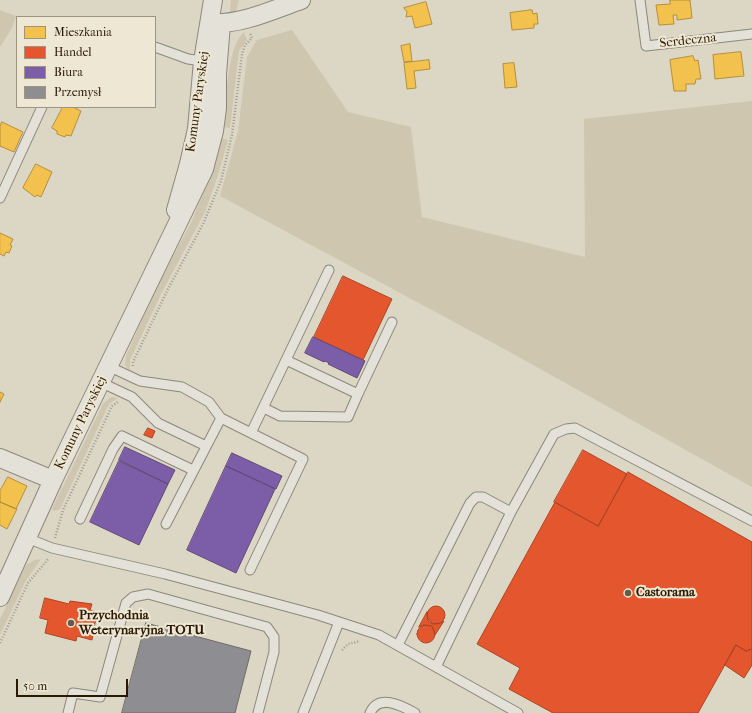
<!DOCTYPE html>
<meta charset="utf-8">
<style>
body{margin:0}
#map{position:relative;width:752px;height:713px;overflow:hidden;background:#dcd6c5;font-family:"IM FELL French Canon",serif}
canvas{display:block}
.legend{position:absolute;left:16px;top:16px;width:140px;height:92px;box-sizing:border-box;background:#eee7d3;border:1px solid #9f9480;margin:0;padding:5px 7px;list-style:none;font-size:12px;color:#291804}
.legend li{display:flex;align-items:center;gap:8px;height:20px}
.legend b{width:20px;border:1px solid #9f9480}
.scale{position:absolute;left:16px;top:679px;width:112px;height:18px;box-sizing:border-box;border:2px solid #291804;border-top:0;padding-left:5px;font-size:12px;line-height:14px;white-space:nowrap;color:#291804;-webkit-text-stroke:3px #eee7d3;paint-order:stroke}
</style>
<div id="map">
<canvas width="752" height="713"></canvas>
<ul class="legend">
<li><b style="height:11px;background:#f2c14e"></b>Mieszkania</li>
<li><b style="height:11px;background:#e4572e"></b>Handel</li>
<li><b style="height:11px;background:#7b5ea7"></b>Biura</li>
<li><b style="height:11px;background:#8d8d92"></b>Przemysł</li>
</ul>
<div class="scale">50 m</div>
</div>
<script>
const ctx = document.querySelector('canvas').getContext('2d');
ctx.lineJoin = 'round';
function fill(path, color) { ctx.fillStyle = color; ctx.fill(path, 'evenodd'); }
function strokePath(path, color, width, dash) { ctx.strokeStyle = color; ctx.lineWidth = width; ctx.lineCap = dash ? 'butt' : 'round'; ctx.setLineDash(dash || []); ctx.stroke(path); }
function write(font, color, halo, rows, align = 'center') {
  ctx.font = font + ' "IM FELL French Canon",serif'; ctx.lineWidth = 4; ctx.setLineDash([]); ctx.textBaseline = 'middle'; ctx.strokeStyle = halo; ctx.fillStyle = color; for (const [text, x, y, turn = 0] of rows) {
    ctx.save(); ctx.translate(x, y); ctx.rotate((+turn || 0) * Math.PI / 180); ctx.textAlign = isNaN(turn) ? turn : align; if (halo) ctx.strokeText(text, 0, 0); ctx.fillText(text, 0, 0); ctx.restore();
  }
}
fill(new Path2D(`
 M231,0H239L235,14H230Z
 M0,10L16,16L12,28L0,47Z
 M292,30L348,112L411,127L422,217L585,257L584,119L752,101V487L508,351L220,196L238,131L247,57L257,40Z
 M244,32L247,40L239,51L230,128L223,127C227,102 226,48 244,32Z
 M221,138L228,140L219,172L205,212L161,294L130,360V371L125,365L126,356L158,284L192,221L214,165Z
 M111,397L118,398L109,404L60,509L54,511L52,509L103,404Z
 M41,559L25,582L0,635V619L26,565L35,560Z`), '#cfc6af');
const homes = new Path2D(`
 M670,0H690L692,18L677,20V15H673L674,24L659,25L656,5L670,4Z
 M426,2L432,24L415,28L412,16L406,17L407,12L404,8Z
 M532,10L533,14L537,13L538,24H534V28L512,30L510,13Z
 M410,44L412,61L404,62L401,46Z
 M741,52L744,76L715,79L713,55Z
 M693,56L695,61L698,60L701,79H696L695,84H686V91H674L670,60Z
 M429,60L430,69L414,71L416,88L407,89L404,63Z
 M514,63L517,87L505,88L503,64Z
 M63,107H73L81,111L71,136L66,135L65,137L57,134V131L52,128Z
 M2,122L23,132L14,152L0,146V127Z
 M36,164L52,172L41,197L37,195L35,197L23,188Z
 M0,233L13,239L10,245L12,246L9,253L6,252L4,256L0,254Z
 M0,392L4,394L0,402Z
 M8,477L27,486L16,509L0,502V491Z
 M0,502L17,509L7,529L0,525Z`);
fill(homes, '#f2c14e');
strokePath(homes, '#b68e38', 1);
const shops = new Path2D(`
 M343,276L392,299L363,360L314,337Z
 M148,428L155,431L152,438L144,435Z
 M583,450L627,474L598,526L554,502Z
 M628,472L752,542V649L746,651L736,645L698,713H553L509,689L520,668L477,644L555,502L598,526Z
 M45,598L69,604L70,601L92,604L90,610L97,612L92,640L77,636L76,641L45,633L48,620L40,618Z
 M427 615a9 9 0 1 1 18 0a9 9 0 1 1-18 0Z
 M427,612L428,621L432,624L440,623L444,621L435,635L432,626L423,625L419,627Z
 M417 634a9 9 0 1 1 18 0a9 9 0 1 1-18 0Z
 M736,645L746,651L752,649V665L744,678L725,665Z`);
fill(shops, '#e4572e');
strokePath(shops, '#ac4421', 1);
const offices = new Path2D(`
 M313,337L365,361L357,378L328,364L329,363L325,361L324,362L305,353Z
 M125,447L175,470L168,484L119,460Z
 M232,453L282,476L276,489L226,466Z
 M119,461L168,484L139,545L90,522Z
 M226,466L275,489L236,573L187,550Z`);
fill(offices, '#7b5ea7');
strokePath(offices, '#624976', 1);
const industry = new Path2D(`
 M146,623L251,651L235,713H122Z`);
fill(industry, '#8d8d92');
strokePath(industry, '#6f6a67', 1);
const service = new Path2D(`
 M640,0L646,46L752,34
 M155,47L188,59L203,61
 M0,198L42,107
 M286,360L358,394L392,322
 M108,366L140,381L182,387L209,402L221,418L303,459L250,570
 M100,382L132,397L158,423L206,446
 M264,408L280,416L348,417L358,394
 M251,433L329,270
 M80,519L113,449L122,436L193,470
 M166,524L221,418
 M27,538L52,548L165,574L318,615L379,635L518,713
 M398,645L470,503L476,497H483L511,512
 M436,667L511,512L554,434L566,429L575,428L752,521
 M68,713L73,693L100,697L126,603L133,597L148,594L267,627L274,637V652L258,713
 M303,713L339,622
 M370,713C379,693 402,706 415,713`);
const minor = new Path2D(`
 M211,23C241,25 272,10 301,0
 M176,210L189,164L197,129L203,61L213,0
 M0,458L53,480
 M0,597L53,480L204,169L214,131L217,108V74L221,24`);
strokePath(service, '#8d877b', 11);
strokePath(minor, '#8d877b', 20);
strokePath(new Path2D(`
 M133,366V362L168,289L203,224L221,181L232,135L242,54L245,45L252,38L250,33
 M55,538L63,510L112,406L118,402
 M0,643L28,583L49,558
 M342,650L348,644L360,641`), '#a09b93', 2.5, [1, 2]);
strokePath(service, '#e4e1d9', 9);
strokePath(minor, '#e4e1d9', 18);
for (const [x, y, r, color] of [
 [628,593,4,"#685a48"],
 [71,623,4,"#685a48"]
]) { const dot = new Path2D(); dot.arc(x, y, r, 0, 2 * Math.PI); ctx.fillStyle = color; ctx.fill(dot); strokePath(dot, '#eee7d3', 1.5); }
write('13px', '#291804', '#eee7d3', [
 ["Serdeczna",688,41,-6],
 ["Komuny Paryskiej",198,102,-82],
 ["Komuny Paryskiej",81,423,-64]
]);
write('bold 13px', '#291804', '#eee7d3', [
 ["Castorama",636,593],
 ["Przychodnia",79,616],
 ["Weterynaryjna TOTU",79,631]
], 'left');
</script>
